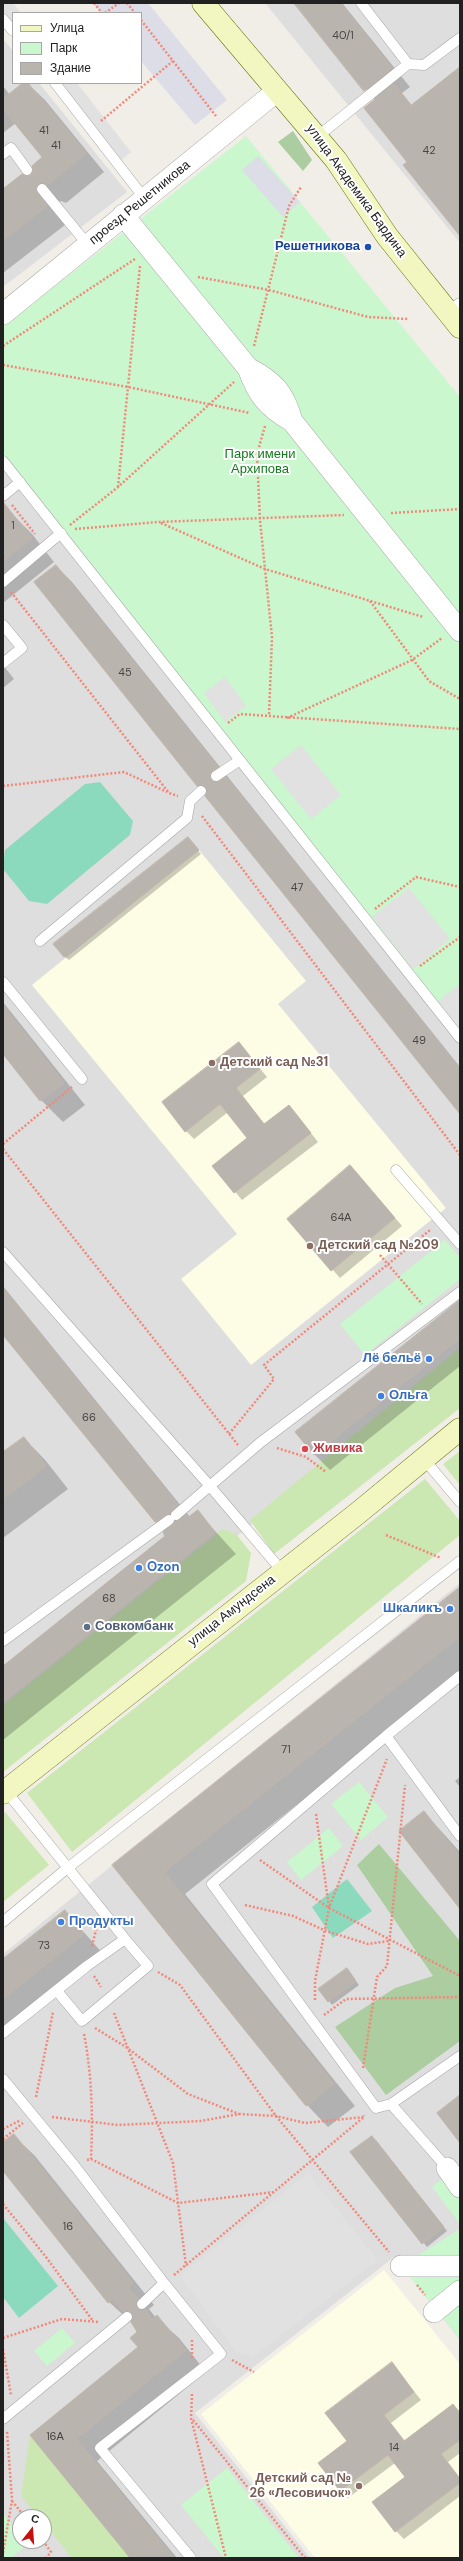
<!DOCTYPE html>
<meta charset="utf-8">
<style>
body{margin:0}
#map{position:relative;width:463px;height:2561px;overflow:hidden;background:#f1eee8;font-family:"DM Sans",sans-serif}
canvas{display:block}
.frame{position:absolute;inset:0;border:4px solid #212121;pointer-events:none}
.legend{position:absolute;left:12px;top:12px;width:130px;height:72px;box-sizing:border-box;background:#fff;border:1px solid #a6a6a6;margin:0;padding:5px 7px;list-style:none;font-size:12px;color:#212121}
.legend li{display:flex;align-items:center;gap:8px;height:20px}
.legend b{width:20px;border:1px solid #a6a6a6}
.north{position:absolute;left:12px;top:2509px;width:40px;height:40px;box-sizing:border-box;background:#fff;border:1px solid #a6a6a6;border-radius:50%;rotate:17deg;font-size:11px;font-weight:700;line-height:16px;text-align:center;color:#212121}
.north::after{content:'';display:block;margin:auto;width:14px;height:18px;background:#c5110d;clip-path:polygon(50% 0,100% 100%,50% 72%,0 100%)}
</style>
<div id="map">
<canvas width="463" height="2561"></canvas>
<div class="frame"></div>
<ul class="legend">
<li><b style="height:5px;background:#f2f6c1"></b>Улица</li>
<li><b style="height:11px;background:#caf7ce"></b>Парк</li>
<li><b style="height:11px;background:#bab4ae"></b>Здание</li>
</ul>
<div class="north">С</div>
</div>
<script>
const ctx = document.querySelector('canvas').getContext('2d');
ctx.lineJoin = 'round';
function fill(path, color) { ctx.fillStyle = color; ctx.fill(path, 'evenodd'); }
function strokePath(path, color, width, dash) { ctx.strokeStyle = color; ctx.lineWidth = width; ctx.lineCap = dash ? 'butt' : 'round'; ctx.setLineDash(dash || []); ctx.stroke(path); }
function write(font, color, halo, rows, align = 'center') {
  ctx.font = font + ' "DM Sans",sans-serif'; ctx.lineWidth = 4; ctx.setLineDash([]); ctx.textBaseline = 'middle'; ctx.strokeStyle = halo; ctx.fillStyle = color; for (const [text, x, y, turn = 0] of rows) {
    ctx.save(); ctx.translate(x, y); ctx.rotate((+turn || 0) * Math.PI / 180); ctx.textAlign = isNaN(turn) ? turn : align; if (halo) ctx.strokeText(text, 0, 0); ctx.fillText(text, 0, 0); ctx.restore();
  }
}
fill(new Path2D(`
 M265,3H460V243Z
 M3,39L13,51V83H39L127,192L3,287Z
 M3,470L460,1036V1357L3,1724Z
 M460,1583V2340L394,2257L195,2413L310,2558H3V1954ZM20,2517H44V2541H20Z`), '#dfdede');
fill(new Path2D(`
 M199,850L306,981L278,1004L446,1208L251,1365L181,1279L237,1234L32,985Z
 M384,2270L460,2364V2558H315L201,2414Z`), '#fdfde5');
fill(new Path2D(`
 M460,1348V1408L274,1554L250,1520Z
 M460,1451V1485L443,1464Z
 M425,1479L460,1521V1535L72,1852L27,1793Z
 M223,1529L236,1534L251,1553L246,1581L3,1772V1705Z
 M5,1812L49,1865L3,1902V1813Z
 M30,2435L130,2558H72L44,2523V2517H39L21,2496Z`), '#cbe7b2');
fill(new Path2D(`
 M293,131L312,160L303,171L278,142Z
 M379,1844L460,1941V2041L386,2095L335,2027L395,1988L433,1976L357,1865Z`), '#accda0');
fill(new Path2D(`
 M246,136L460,397V1029L3,456V327Z
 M445,1240L460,1258V1279L365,1355L340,1324Z
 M359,1782L388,1817L361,1840L331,1804Z
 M329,1828L343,1846L301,1880L287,1862Z
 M460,2164V2224L432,2187Z
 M460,2229V2339L401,2266Z
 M62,2328L75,2343L47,2366L34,2351Z
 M227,2468L299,2558H224L181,2505Z
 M3,2513L20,2536V2541H24L27,2545L11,2558H3Z`), '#caf7ce');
fill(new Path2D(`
 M100,782L133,821L130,835L47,904L29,901L3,869L5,850L85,784Z
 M347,1879L372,1911L333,1938L312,1907Z
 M3,2218L58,2286L19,2318L3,2297Z`), '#8cdabe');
fill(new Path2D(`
 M3,3H13L21,13H13V24L3,11Z
 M60,83H77L131,152L121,160Z
 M225,677L246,706L225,722L204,693Z
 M301,745L341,795L311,819L271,769Z
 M409,888L450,939L413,969L372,917Z
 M460,984V1029L438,1001Z
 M308,2173L378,2260L253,2357L235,2351L180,2276Z`), '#e1e1e1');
fill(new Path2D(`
 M93,3H148L227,100L195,125L141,61V13H101Z
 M258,156L300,202L283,217L242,170Z`), '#dddde7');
fill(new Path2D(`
 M295,3H342L410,87L402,93L412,106L460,68V235L408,163L375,100Z
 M24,83H27L45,100L104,172L66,203L61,201L56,203L65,225L3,273V190L32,176L44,158L16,123L3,133V86L10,95Z
 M9,511L32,534L54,562L3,603V516Z
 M56,566L72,582L460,1067V1112L198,785Z
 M3,665L14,679L3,688Z
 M191,842L201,854L69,960L65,957L55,944Z
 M3,1002L85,1105L63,1122L41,1100L3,1053Z
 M239,1043L267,1077L243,1096L265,1125L296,1114L318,1142L242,1200L214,1166L249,1139L228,1112L194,1139L186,1131Z
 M358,1174L402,1226L340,1278L288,1219Z
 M3,1286L190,1517L197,1511L236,1554L3,1740V1667L167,1536L3,1333Z
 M460,1302V1366L330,1470L314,1454Z
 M24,1438L46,1461L68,1489L3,1538V1454Z
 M460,1588V1674L185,1894L355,2106L328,2127L307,2105L114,1865Z
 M460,1777V1787L455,1781Z
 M424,1812L460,1852V1907Z
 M65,1911L105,1956L3,2037V1960Z
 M350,1973L359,1985L332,2005L329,2001Z
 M13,2135L35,2156L154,2305L149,2309L156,2318L179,2338L206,2372L97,2461L177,2558H132L31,2436L139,2347L138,2333L132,2323L109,2302L3,2169V2143Z
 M376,2140L447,2231L427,2247L352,2153Z
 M392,2364L421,2400L391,2423L405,2441L453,2405L460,2412V2453L448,2462L460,2478V2496L404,2539L396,2531L406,2477L395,2463L348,2498L341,2491L348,2441Z`), '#0003');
const building = new Path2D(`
 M294,3H340L392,68L364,91Z
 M460,67V236L403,165L407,162L364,108L394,84L411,105Z
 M23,83H28L86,153L47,185L41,183L38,184L36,190L47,206L3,240V189L22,174L27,176L31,175L33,170L32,166L42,157L3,109V99Z
 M3,502L32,538L3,561Z
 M56,565L218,767L210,773L211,780L217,782L226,777L460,1069V1114L205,796L206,787L197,786L34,582Z
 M188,837L199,850L64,957L53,944Z
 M3,1006L64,1083L40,1101L3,1054Z
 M239,1042L260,1069L236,1088L264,1124L289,1105L311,1133L234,1193L212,1166L247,1138L220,1104L185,1132L162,1102Z
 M350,1165L395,1218L331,1271L287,1219Z
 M3,1288L178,1505L170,1514L155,1522L3,1335Z
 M460,1300V1338L314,1455L295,1432Z
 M24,1437L46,1466L3,1499V1452Z
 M198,1510L215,1532L3,1702V1666L165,1536L163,1533L175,1521L186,1515L188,1517Z
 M460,1587V1636L164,1872L334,2084L306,2106L112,1865Z
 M424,1811L460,1857V1909L399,1831Z
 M65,1910L84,1934L3,1999V1959Z
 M347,1968L356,1981L328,2002L318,1989Z
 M460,2095V2143L437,2113Z
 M14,2134L133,2283L128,2287L138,2299L137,2308L145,2309L152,2320L157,2315L186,2350L76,2439L174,2558H130L30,2435L138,2347L130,2338L137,2332L131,2322L133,2319L132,2313L129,2311L123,2312L113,2299L108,2303L3,2171V2142Z
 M372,2136L444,2227L422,2244L350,2152Z
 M392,2362L414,2392L384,2415L404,2441L453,2404L460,2413V2440L441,2454L460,2479V2483L395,2532L372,2502L405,2477L388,2455L340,2491L318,2463L347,2441L325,2413Z`);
fill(building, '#bab4ae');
strokePath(building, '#c2b6ab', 1);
const lane = new Path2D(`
 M361,3L408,64
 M3,19L13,31
 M55,83L145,199
 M317,137L408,64L424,65L460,38
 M3,154L11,148L27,170
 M42,189L88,245
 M447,311L460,303
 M3,461L460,1038
 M3,496L20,482
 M3,582L61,533
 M3,625L22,648L3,663
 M216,776L240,760
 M40,941L187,818L190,801L201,791
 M3,982L82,1079
 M396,1170L460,1244
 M3,1252L209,1485L282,1571
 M423,1458L460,1502
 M176,1515L261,1442L460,1292
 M3,1641L169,1520
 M460,1676L386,1736L212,1884L376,2108L391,2104L460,2056
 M386,1736L460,1836
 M3,1922L65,1870L460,1561
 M57,1991L82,2021L148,1966L125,1939
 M3,2033L87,1966L125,1939L6,1791
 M3,2079L74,2165L164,2283L221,2354L100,2448L191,2558
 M391,2104L447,2168
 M142,2304L164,2283
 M3,2419L127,2317`);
const street = new Path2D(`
 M123,215L248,368C258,395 267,407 292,421C284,393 275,382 248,368
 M3,314L277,91
 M292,421L460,631
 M447,2168L460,2187
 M401,2266H460
 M434,2312L460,2291`);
const secondary = new Path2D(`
 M203,3L336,160L387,236L460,327
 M3,1793L358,1513L460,1429`);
strokePath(lane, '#a5a5a5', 11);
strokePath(street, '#a5a5a5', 22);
strokePath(secondary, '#66740c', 23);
strokePath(new Path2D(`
 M94,3L102,13
 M127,3L135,13
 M105,13L119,3
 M141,20L216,116
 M101,121L173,61
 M198,277L269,290L368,317L408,319
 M3,346L135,259
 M254,346L289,206L301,187
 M3,365L128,387L250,413
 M265,426L257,454L260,520L272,637L269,716
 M118,487L140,266
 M12,505L35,534
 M391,513L460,509
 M161,523L265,569L423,617
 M70,525L118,487L234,382
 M75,529L158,522L344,515
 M11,592L169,793L178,796
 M370,601L429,681L460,699
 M287,718L412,660L442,638
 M228,723L240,714L460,729
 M3,786L124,772L167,792
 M202,816L460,1155
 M375,909L416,877L460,887
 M420,966L460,937
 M3,1144L72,1087
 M3,1149L238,1445
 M380,1255L422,1304
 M229,1434L274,1379L264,1365L430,1230
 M277,1448L306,1457L326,1472
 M386,1535L441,1558
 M316,1814L329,1908
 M260,1860L329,1908L460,1976
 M245,1905L293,1916L326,1931L368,1944L389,1941
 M92,1946L97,1926
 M158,1972L180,1985L276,2116L389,2252
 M94,1976L101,1987
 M315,2000V1981L329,1908L387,1759
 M114,2013L173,2163L186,2266
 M324,2015L346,1999L460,1997
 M95,2028L126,2047L188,2094L239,2114
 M84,2034C92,2075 93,2117 91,2159
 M363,2068L377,1977L387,1966L405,1785
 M36,2097L53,2012
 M52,2117L118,2125L201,2121L239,2114L276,2116L305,2123L364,2117V2115
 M3,2129L21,2120
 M3,2139L23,2123
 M87,2160L91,2159L178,2203L275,2192
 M3,2204L46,2257L93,2321
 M174,2275L364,2117
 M417,2285L425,2295
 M3,2338L62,2319L99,2322
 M192,2340V2359
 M3,2349L11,2395
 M232,2360L254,2372
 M192,2394L191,2418L226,2558
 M193,2420L305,2558
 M12,2501L25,2517
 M43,2541L51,2552L46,2558
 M3,2553L12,2500L7,2431`), '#f18879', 2.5, [2, 2]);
strokePath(lane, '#fff', 10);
strokePath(street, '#fff', 21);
strokePath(secondary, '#f2f6c1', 22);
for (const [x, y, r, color] of [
 [368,247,4,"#1a4fb4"],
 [212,1063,4,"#8d6e63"],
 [310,1246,4,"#8d6e63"],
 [429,1359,4,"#3f7fe0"],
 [381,1396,4,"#3f7fe0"],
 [305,1449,4,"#e0444e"],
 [139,1568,4,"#3f7fe0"],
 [450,1609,4,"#3f7fe0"],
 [87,1627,4,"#5c6f8a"],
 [61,1922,4,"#3f7fe0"],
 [359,2486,4,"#8d6e63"]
]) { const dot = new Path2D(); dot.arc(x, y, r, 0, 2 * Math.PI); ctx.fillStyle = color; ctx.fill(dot); strokePath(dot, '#fff', 1.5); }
write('11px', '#474644', null, [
 ["40/1",343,36],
 ["41",44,131],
 ["41",56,146],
 ["42",429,151],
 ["1",13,526],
 ["45",125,673],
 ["47",297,888],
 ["49",419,1041],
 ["64А",341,1218],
 ["66",89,1418],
 ["68",109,1599],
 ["71",286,1750],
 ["73",44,1946],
 ["16",68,2227],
 ["16А",55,2437],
 ["14",394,2448]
]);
write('13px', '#212121', '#fff', [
 ["улица Академика Бардина",356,191,54],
 ["проезд Решетникова",140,203,-39],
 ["улица Амундсена",232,1611,-38]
]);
write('bold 13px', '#164399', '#fff', [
 ["Решетникова",360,247]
], 'right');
write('13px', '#137b1e', '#fff', [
 ["Парк имени",260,455],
 ["Архипова",260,470]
]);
write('bold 13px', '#785e54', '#fff', [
 ["Детский сад №31",220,1063],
 ["Детский сад №209",318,1246],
 ["Детский сад №",351,2479,"right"],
 ["26 «Лесовичок»",351,2494,"right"]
], 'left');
write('bold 13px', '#366cbe', '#fff', [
 ["Лё бельё",421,1359,"right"],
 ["Ольга",389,1396],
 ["Ozon",147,1568],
 ["Шкаликъ",442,1609,"right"],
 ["Продукты",69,1922]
], 'left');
write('bold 13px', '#be3a42', '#fff', [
 ["Живика",313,1449]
], 'left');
write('bold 13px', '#4e5e75', '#fff', [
 ["Совкомбанк",95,1627]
], 'left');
</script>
